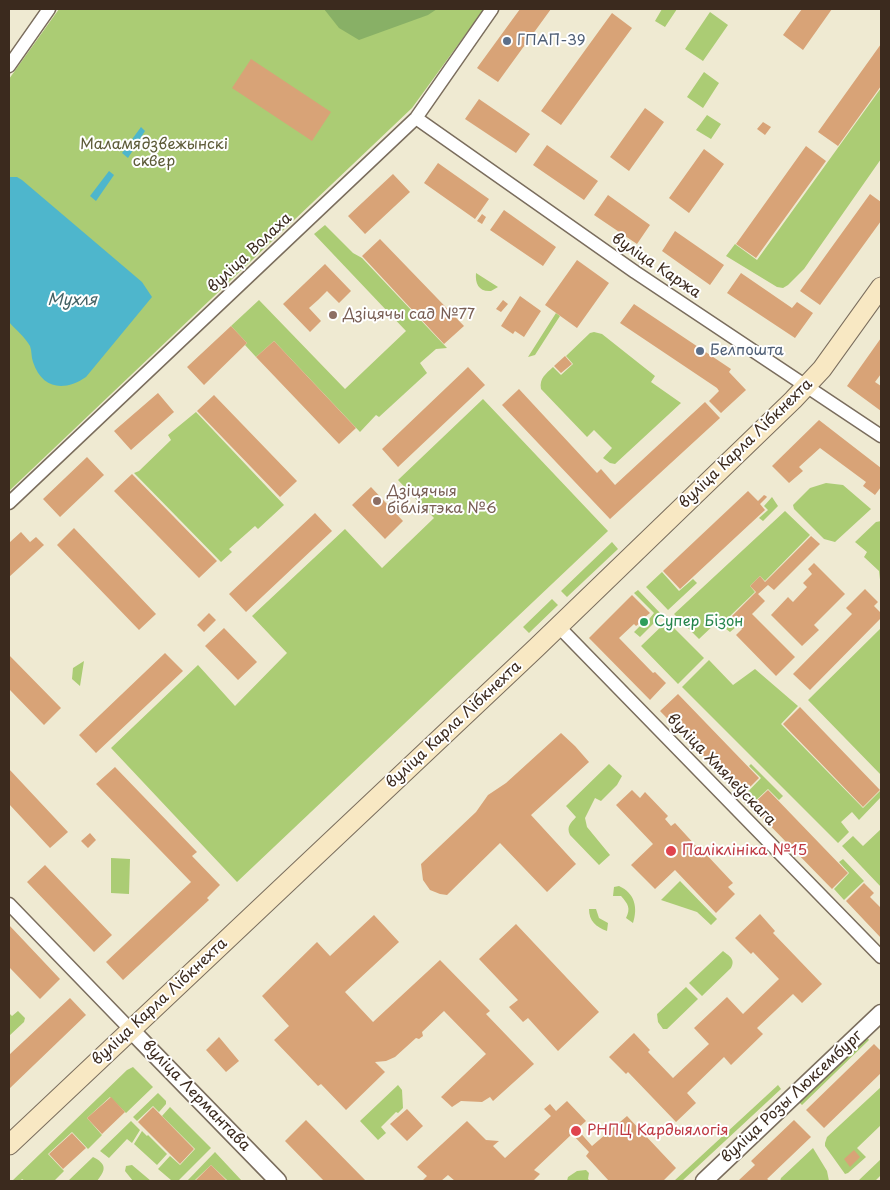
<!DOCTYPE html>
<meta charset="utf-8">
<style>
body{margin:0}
#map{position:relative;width:890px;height:1190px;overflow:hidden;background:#efead2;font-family:"Playpen Sans",sans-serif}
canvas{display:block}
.frame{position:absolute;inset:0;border:10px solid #3b2a1e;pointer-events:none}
</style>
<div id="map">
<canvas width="890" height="1190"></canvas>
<div class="frame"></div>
</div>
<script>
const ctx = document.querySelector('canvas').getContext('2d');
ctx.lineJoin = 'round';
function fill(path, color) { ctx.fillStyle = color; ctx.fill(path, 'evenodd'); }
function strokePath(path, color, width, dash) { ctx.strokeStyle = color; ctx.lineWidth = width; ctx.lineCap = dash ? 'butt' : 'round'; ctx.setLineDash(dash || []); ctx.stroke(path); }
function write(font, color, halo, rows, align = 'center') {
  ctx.font = font + ' "Playpen Sans",sans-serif'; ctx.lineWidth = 4; ctx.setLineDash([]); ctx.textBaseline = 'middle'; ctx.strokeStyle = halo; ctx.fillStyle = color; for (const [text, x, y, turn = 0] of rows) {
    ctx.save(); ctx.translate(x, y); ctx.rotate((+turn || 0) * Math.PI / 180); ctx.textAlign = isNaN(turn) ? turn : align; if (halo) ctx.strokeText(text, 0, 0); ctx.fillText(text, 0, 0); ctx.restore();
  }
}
fill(new Path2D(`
 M59,9H484L412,108L9,491V79Z
 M662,9H677L665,27L655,21Z
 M710,12L728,25L703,61L685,49Z
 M704,72L719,83L703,108L687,97Z
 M881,88V159L804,269L788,285L783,288L777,287L726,256L735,244L757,260Z
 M707,115L721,124L711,139L696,130Z
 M325,225L353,253L362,258L447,348L436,349L420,363L427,373L379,417L376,415L360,432L274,341L256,357L245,345L247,343L231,326L259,300L345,389L406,331L314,234Z
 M476,273L498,287L491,291C479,292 475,284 476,273Z
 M556,313L560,316L535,355L528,357Z
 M594,332L602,334L655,376L651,382L681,403L615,464L610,463L603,458L612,448L594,430L587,437L541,389C539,378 546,374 553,367L561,375L573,364L566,356L590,333Z
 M483,399L608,531L237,882L111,748L198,665L235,706L287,653L252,616L345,529L382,568L434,518L398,480Z
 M196,412L284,505L258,529L255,526L229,549L232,552L221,562L134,473L139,471L171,440L168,435Z
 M826,483L843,485L871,509L835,542L824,539L794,509L793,505L810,488Z
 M772,497L778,506L763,521L759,518L768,510L764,506Z
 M785,511L810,535L765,581L760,576L750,586L755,592L729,617L737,626L730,632L717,622L699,639L674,614Z
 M881,521V588L879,571L864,557L867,552L855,542L876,522Z
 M612,542L618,549L567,597L561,591Z
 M662,572L679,591L693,579L697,583L668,610L646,587Z
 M638,590L662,615L640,637L634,632L641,625L643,627L654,613L634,593Z
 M552,599L558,605L529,633L523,627Z
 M667,621L704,658L678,684L641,646Z
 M881,628V775L808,700Z
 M709,660L733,685L755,669L798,706L781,724L863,808L881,790V797L859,820L852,812L841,822L849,832L838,843L682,687Z
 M84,661L80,686L72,679L73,668Z
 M609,764L622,776L617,785L601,801L595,798L585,818L587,827L610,855L599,865L570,835C566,826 571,823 576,817L566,806Z
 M751,764L783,796L779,800L768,789L753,803L749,799L745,803L741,799L761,778L749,766Z
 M881,829V887L842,846L853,836L863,846Z
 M111,858L130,859L129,894L111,893Z
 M843,859L864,881L844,900L834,889L849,873L839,862Z
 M680,881L717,919L711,925L697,912L661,900Z
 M619,886C635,893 638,908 633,923L626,918C631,908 628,904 621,896H613L614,887Z
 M596,909L599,918L608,923L607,931C596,927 589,921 589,909Z
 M723,951C729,956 736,959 731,968L702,996L689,983Z
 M686,987L698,999L667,1029H663L658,1022L657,1014Z
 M18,1011L25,1018L24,1022L9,1036V1013L12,1016Z
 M867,1037L869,1040L802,1105L799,1102Z
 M133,1067L153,1087L126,1113L110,1097L87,1118L102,1135L88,1149L72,1132L48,1154L64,1171L54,1181H25L22,1179L20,1181H12L127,1070Z
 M398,1085L402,1090L403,1108L398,1113L396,1112L381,1127L386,1133L378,1140L360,1121Z
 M778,1085L781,1089L682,1181H674Z
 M881,1087V1125L857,1148L866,1157L848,1173L845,1174L825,1146V1143L827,1137Z
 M158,1093L166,1101V1104L159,1112L153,1106L137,1121L133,1117Z
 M170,1107L211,1148L178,1181L171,1180L158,1169L170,1156L180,1165L195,1149L162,1116Z
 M131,1121L140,1130L132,1143L127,1139L109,1158L100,1151Z
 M142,1131L147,1136L148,1135L167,1154L157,1165L134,1144Z
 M813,1148L827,1171L829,1181H780L781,1178Z
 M215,1152L242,1181H228L211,1165L194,1181H187Z
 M93,1157C107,1164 106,1170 97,1181H68Z
 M881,1159V1175L875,1181H858Z
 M132,1165L151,1181H133L125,1171L126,1166Z
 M586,1170L589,1173L588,1179L590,1181H567L568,1177L577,1171Z`), '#abcc74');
fill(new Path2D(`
 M324,9H437L428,15L359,40L339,28Z`), '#88b066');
fill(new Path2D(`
 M141,127L145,131L128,158L122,153Z
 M109,171L114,175L96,201L90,196Z
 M9,177H17L22,180L142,282L152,297L86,377C64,392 42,389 33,362C31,357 32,351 30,346C25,337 15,329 9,322Z`), '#4eb6cc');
fill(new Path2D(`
 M520,9H551L498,82L477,68Z
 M802,9H832L803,50L783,35Z
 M612,13L632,28L561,125L541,111Z
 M881,44V86L838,146L818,132Z
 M251,59L331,112L312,141L232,88Z
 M479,99L530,134L516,153L465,119Z
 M645,108L664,122L629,171L610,157Z
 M763,122L771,127L765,135L757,129Z
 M547,145L598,181L584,200L533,165Z
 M806,146L826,161L756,258L736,244Z
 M704,149L724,164L689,213L669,198Z
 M438,163L489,199L475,219L424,183Z
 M393,174L410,192L365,234L348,216Z
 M870,194L881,202V221L820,305L800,291Z
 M608,195L650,225L637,244L594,215Z
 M504,210L556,247L543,266L490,230Z
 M482,214L486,217L482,224L477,221Z
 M675,231L724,265L710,285L662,251Z
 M380,239L464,326L444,344L362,256Z
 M577,260L609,283L577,328L545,305Z
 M325,264L351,291L339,303L327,291L318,300L309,308L321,321L310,332L283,304Z
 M741,273L792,308L797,302L813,313L795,338L727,293Z
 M520,296L541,311L524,337L515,331L513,334L501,326Z
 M503,300L508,304L501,312L496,309Z
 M634,304L731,369L729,372L746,390L721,413L709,401L719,391L717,388L620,323Z
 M231,326L247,343L204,385L187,367Z
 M881,338V374L875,382L881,386V411L847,386Z
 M274,341L356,428L339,444L256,357Z
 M565,356L572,364L561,373L554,366Z
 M468,367L485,385L398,467L382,449Z
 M519,389L597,473L601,469L615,485L705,402L720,418L610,519L502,405Z
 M158,393L174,412L131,450L114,431Z
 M214,395L297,481L280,497L197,411Z
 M819,420L881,468V487L875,495L863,486L866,482L820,448L799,467L803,471L789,483L772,466Z
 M87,457L104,475L60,517L43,499Z
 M132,474L217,561L199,578L114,491Z
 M371,487L403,521L385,539L352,505Z
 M748,491L758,501L764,495L766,496L767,497L760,504L765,510L680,589L663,571Z
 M315,513L332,531L246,612L229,594Z
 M74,528L156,614L139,630L57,545Z
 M21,532L30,542L36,537L44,545L9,577V543Z
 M811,536L820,544L774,590L768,585L758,594L765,601L752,614L795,657L776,676L736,635L742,629L731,617L756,592L750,586L760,576L765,582Z
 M814,563L845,594L814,625L819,630L802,646L771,615L788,597L793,602L807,587L803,583L812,574L808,569Z
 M865,589L878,602L874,606L881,613V618L810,690L793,674L852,614L846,608Z
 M632,595L650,613L645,617L648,621L643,626L640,623L636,626L634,624L619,638L653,673L655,672L666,683L650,700L589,638Z
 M209,613L216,620L204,632L197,625Z
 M224,628L257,662L238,680L205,646Z
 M165,653L183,671L96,753L79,735Z
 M9,655L61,708L44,725L9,689Z
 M678,694L759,778L742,795L660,711Z
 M800,707L880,790L863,807L783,724Z
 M561,733L575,746L589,762L531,815L576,864L547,892L500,843L447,895L440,894L430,890L423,880L421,864L476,812L488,795L506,783Z
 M115,767L197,852L192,856L220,885L207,898L209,900L123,980L106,962L191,882L96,784Z
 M9,769L68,832L50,848L9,804Z
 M632,790L640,798L645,792L668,816L665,819L671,826L675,823L697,847L695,849L701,856L705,853L733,883L728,887L735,894L716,913L675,870L655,889L631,865L653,844L616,805Z
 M768,790L848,873L832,889L751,806Z
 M90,833L96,840L88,848L81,841Z
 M45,865L112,935L94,952L27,882Z
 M864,883L874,893L870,897L881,908V938L846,901Z
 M760,914L775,931L773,933L822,984L802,1003L793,994L757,1028L763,1034L731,1065L724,1057L687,1093L696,1103L676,1122L628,1072L626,1074L609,1057L634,1033L650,1050L648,1052L673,1078L709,1044L694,1028L727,997L743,1014L779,979L753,952L751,954L735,938Z
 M374,915L399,942L345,992L373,1022L440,960L490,1011L486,1014L534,1064L493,1101L490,1097L482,1102L461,1101L452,1107L441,1097L486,1054L444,1011L422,1032L423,1036L419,1039L416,1038L395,1057L386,1061L375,1062L385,1072L346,1110L321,1084L318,1086L274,1040L289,1026L262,996L317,942L330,956Z
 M516,924L599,1012L558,1051L528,1018L523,1022L509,1007L518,1000L479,959Z
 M9,925L60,979L40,999L9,967Z
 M70,998L86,1015L9,1089V1055Z
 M219,1037L239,1061L226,1072L206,1050Z
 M874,1044L881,1051V1073L824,1128L806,1110Z
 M111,1097L125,1112L102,1134L87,1118Z
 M567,1101L586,1121L577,1129L592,1146L627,1116L676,1168L663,1181H609L586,1156L589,1152L572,1134L534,1170L540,1174L533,1181H455L448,1175L441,1181L423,1180L427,1176L417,1167L467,1121L486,1140L499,1141L493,1146L505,1158L551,1116L544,1109L550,1104L556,1111Z
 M153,1107L194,1149L180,1164L138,1122Z
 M407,1109L423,1126L407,1141L390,1124Z
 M306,1120L366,1181H324L285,1141Z
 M794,1120L811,1137L767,1179L770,1181H738L755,1165L751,1161Z
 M72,1133L86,1148L63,1169L49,1154Z
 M854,1150L860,1157L850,1167L844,1159Z
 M211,1165L227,1181H195Z`), '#d8a377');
const minor = new Path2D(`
 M9,66L49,9
 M416,118L635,272L881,436
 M9,503L416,118L492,9
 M558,626L881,957
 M9,904L131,1030`);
const tertiary = new Path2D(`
 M131,1030L278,1181
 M704,1181L881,1013`);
const secondary = new Path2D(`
 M9,1145L536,648L793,400L822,369L881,287`);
strokePath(minor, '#7a6d5d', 15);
strokePath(tertiary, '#7a6d5d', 19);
strokePath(secondary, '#7a6d5d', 21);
strokePath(minor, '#fff', 12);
strokePath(tertiary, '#fff', 16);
strokePath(secondary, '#f8e8c3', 19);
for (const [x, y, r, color] of [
 [507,41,5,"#5c6f8a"],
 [333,315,5,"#8d6e63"],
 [700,351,5,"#5c6f8a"],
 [377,501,5,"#8d6e63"],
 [644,622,5,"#2e9e5b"],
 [671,851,6,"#e0444e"],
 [576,1131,6,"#e0444e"]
]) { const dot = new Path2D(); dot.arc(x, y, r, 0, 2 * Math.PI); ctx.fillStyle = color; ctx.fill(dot); strokePath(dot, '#fff', 2); }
write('15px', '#4e5e75', '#fff', [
 ["ГПАП-39",517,41],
 ["Белпошта",710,351]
], 'left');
write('15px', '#5d5b38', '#fff', [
 ["Маламядзвежынскі",154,145],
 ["сквер",154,162]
]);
write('15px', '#3b2a1e', '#fff', [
 ["вуліца Волаха",250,253,-43],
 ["вуліца Каржа",656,266,34],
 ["вуліца Карла Лібкнехта",746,444,-44],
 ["вуліца Карла Лібкнехта",454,725,-43],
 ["вуліца Хмялеўскага",721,770,46],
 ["вуліца Карла Лібкнехта",160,1002,-43],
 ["вуліца Лермантава",196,1096,46],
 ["вуліца Розы Люксембург",792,1097,-43]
]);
write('15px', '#785e54', '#fff', [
 ["Дзіцячы сад №77",343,315],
 ["Дзіцячыя",387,492],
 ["бібліятэка №6",387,509]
], 'left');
write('15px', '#27864d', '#fff', [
 ["Супер Бізон",654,622]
], 'left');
write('15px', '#be3a42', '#fff', [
 ["Паліклініка №15",682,851],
 ["РНПЦ Кардыялогія",587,1131]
], 'left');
write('italic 16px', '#436264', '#fff', [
 ["Мухля",72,301]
]);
</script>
